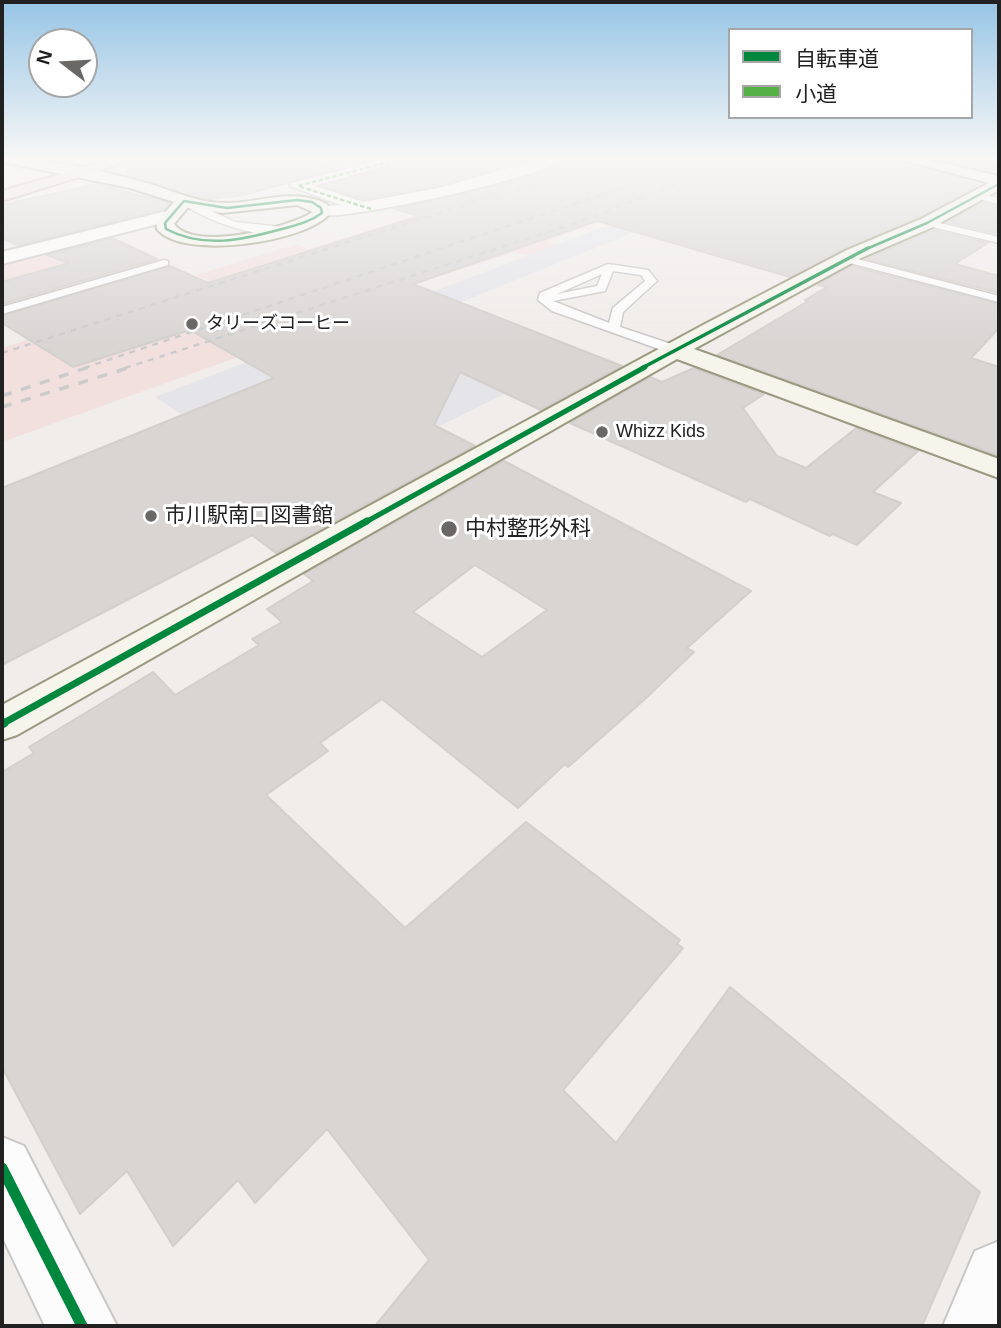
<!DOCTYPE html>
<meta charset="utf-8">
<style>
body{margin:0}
#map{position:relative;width:1001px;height:1328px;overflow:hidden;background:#f0edea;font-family:Helvetica,"Noto Sans JP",sans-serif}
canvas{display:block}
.frame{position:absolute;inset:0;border:4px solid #212121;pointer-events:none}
.legend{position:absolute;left:728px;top:28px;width:245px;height:91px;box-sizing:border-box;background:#fff;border:2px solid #a6a6a6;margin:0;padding:9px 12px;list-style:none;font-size:21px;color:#212121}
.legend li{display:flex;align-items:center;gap:14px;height:35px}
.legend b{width:35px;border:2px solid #a6a6a6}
.north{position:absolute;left:28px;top:28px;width:70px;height:70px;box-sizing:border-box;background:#fff;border:2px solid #a6a6a6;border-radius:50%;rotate:287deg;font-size:19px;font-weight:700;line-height:28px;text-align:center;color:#212121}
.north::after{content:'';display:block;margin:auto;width:24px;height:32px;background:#696867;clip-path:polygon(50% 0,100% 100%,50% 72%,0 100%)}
</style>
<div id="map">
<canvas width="1001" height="1328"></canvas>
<div class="frame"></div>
<ul class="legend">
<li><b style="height:9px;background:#00873e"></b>自転車道</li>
<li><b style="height:9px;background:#55b145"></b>小道</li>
</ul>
<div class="north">N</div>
</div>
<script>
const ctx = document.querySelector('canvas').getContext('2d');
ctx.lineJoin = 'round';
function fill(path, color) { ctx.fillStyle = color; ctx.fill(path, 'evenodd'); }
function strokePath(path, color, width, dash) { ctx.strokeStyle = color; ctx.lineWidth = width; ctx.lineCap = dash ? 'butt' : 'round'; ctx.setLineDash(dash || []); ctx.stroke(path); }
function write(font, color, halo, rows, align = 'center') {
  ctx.font = font + ' Helvetica,"Noto Sans JP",sans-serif'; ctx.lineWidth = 6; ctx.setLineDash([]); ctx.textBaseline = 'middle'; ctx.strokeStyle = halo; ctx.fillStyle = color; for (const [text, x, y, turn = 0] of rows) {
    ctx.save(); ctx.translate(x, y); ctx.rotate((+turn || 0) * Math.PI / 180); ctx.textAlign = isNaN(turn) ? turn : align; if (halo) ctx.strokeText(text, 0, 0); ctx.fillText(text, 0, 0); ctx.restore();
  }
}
fill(new Path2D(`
 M756,158L547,242L561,247L532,258L514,252L306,321L316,329L2,442V348L207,280L195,275L297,244L309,249L473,197Z
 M105,234L162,260L2,306V260Z`), '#f2e0df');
fill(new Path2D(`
 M609,225L635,232L456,304L582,355L302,495L155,397Z`), '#e4e4e9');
const building = new Path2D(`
 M143,158H300L336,169L244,195L210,199L126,175L127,165Z
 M414,158H534L437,185L364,199L324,186Z
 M569,158H892L980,185L920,217L846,248L790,277L597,221L413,284L622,366L541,410L460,372L434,425L475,446L276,553L252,535L2,665V488L274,378L190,330L73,367L2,323V316L170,266L208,283L420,216L395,209L524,178L553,168Z
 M933,158H999V167L991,171Z
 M97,184L169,203L165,209L19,245L2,239V205Z
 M982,203L999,206V234L947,222Z
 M933,230L988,243L955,264L999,276V293L866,259Z
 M112,238L157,259L2,304V282L69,263L47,255Z
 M851,266L999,304V328L971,358L999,367V456L717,355L808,301L805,300L827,287L818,285Z
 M694,368L764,394L743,408L777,456L806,468L856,428L918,451L873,492L901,503L857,545L833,534L830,536L750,499L746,502L570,423L650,377L662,382Z
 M504,461L751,591L687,648L694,652L644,700L568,767L565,764L518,808L382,699L320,743L328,751L266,795L405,928L526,822L680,940L677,944L683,948L563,1090L616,1143L730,987L980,1192L922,1326H375L429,1260L327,1129L255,1203L238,1180L173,1246L127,1171L80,1214L2,1067V772L34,753L29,747L153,672L175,695L259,645L252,639L282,622L267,609L313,581L304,574ZM475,565L547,610L482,657L413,612Z`);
fill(building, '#d8d5d3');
strokePath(building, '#d3cfcb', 2);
const lane = new Path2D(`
 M303,158H318L366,170L362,172Z
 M977,193L999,198V204L974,198Z
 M184,198L235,222L291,228C264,245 205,219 181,203Z
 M927,220L999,237V243L924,225Z
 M846,256L999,296V302L842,261V257Z
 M164,260L168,261V265L2,314V307Z
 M608,264L648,270L657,281L623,312L620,327L680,347V353H670L552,311L538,300L540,293ZM613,271L641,275L645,281L613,308L609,323L553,301L605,291ZM602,274L597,286L557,294Z`);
const street = new Path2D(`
 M387,158H411L315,186L363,202L438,188L544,158H567C547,176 344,222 315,215L313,211L315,207L341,205L290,186L292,183Z
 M171,210L180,215L177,219L2,264V252Z
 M2,1137L24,1146L117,1326H45L2,1236Z
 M999,1241V1326H943L975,1251Z`);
const secondary = new Path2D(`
 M2,158C46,158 96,169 139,181C163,187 186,198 211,202C252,208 287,185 327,204L330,213C308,242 183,261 157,229L156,223L174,202L130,188L2,162ZM297,205L313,212C288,228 194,252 174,224L188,207L222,213Z
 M895,158H921L999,176V190L933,227L861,258L694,349L999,459V478L677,359L17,735L2,740V705L703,325L847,250L921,219L989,183Z`);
const highway = new Path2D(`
 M117,158H140L2,201V191Z`);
strokePath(lane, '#c8c7c6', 3);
strokePath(street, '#c8c7c6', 4);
strokePath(secondary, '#9a9a80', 4);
strokePath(highway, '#c79fac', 4);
fill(lane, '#fdfcfc');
fill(street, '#fdfcfc');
fill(secondary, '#f5f5ec');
fill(highway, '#ece0e2');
strokePath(new Path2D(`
 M2,353L480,200L626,158
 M84,368L711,158
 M125,368L577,223L740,158`), '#cbcbcb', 2.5, [6, 6]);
strokePath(new Path2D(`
 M2,396L89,367
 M2,407L131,367`), '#cbcbcb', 3.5, [10, 10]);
strokePath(new Path2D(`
 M371,209L298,186L404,158`), '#55b145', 2.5, [4.5, 2.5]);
strokePath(new Path2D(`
 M297,200L312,202L321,208L322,213C310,222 296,225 282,229C242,240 204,249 166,229L165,223L184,201L227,208Z
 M864,250L927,223L999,184`), '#00873e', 2.5);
strokePath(new Path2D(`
 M642,368L868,248`), '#00873e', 3.5);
strokePath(new Path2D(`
 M364,523L645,367`), '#00873e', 5);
strokePath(new Path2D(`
 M2,724L367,521`), '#00873e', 7);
strokePath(new Path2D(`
 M2,724L4,723`), '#00873e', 9);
strokePath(new Path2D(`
 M2,1168L82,1326`), '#00873e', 11);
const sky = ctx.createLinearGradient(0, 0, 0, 344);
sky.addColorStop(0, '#96c5e6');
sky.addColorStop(0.46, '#f8f7f6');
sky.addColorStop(1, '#f8f7f600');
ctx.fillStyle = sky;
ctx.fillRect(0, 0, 1001, 344);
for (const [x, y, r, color] of [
 [192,324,7,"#696867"],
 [602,432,7,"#696867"],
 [151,516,7,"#696867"],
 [449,529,9,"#696867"]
]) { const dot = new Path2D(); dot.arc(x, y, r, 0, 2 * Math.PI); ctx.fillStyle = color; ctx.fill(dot); strokePath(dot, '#fff', 2.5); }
write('18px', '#212121', '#fff', [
 ["タリーズコーヒー",206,324],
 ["Whizz Kids",616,432]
], 'left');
write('21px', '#212121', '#fff', [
 ["市川駅南口図書館",165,516],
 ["中村整形外科",465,529]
], 'left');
</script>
